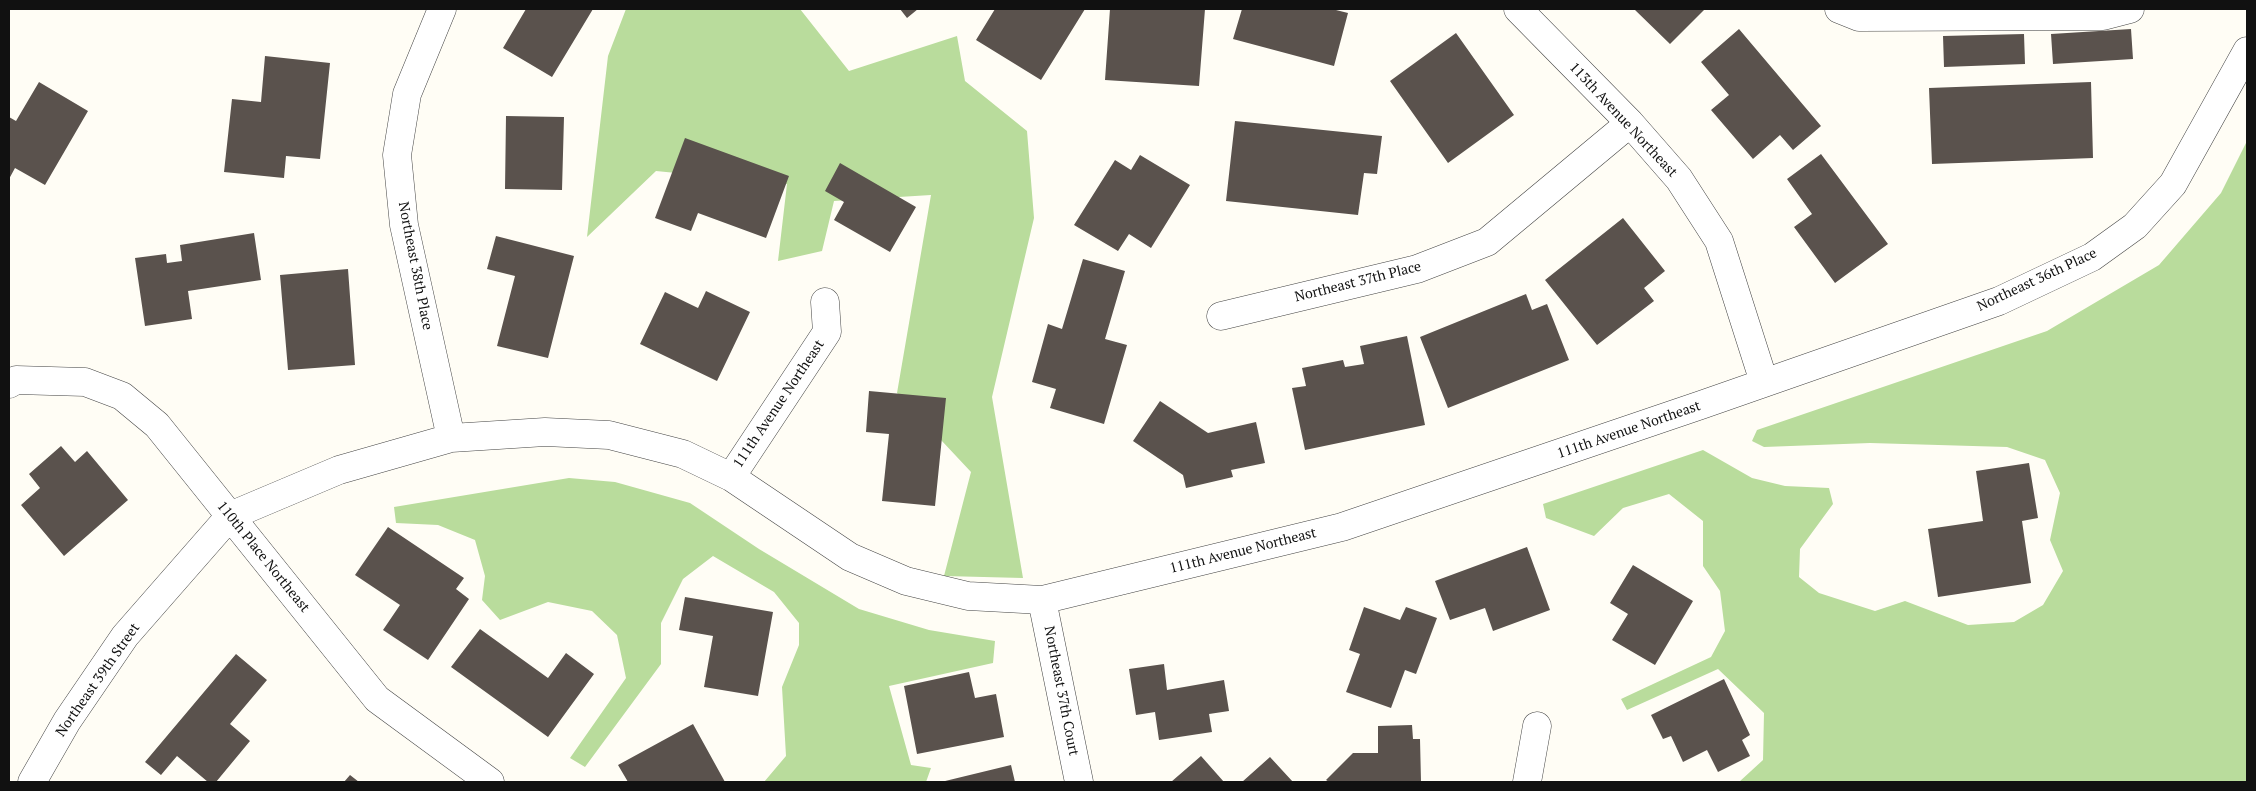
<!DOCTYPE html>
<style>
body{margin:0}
#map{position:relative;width:2256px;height:791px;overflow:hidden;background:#fffdf5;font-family:"PT Serif",serif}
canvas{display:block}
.frame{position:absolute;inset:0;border:10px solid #111;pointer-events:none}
</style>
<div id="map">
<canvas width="2256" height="791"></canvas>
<div class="frame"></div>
</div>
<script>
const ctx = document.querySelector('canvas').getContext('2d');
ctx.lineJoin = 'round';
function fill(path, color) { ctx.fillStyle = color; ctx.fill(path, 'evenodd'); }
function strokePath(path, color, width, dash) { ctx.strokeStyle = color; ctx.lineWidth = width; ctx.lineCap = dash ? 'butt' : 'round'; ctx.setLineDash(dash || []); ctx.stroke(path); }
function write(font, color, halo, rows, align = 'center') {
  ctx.font = font + ' "PT Serif",serif'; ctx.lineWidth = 5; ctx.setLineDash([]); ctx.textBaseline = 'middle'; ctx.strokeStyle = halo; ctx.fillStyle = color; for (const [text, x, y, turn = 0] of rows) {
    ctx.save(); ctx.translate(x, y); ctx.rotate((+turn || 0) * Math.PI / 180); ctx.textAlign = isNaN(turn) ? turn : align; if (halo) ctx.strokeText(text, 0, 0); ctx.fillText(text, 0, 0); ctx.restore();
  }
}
fill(new Path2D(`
 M626,9H800L849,71L957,36L965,81L1027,131L1034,218L992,397L1023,578L944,576L971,472L897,393L931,195L834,201L822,251L778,261L787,184L656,171L587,237L608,56Z
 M2247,141V782H1739L1763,760L1764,713L1718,669L1627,710L1621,699L1711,657L1725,631L1720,591L1703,566V521L1669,494L1623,508L1594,536L1546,518L1543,504L1703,450L1752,478L1785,486L1829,488L1833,504L1800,549L1799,577L1819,593L1875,611L1905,601L1968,625L2014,622L2043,605L2063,571L2050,540L2060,493L2045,460L2007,447L1870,443L1764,447L1752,441L1757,430L2047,331L2159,265L2221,193Z
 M569,478L615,482L690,503L759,549L859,609L929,630L995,641L993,663L889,686L911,765L931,768L926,782H764L786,756L782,687L799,645V623L774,592L713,556L683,579L661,623V664L585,767L570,758L626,678L617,635L592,611L548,602L500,620L482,600L485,576L475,540L438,525L396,523L394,507Z`), '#b9dc9c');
fill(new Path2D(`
 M526,9H593L552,77L503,48Z
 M900,9H918L907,18Z
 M995,9H1085L1041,80L976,40Z
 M1110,9H1205L1199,86L1105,80Z
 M1242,9H1332L1348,13L1334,66L1233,39Z
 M1634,9H1705L1670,44Z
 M1739,29L1821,126L1793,150L1780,135L1753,159L1711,110L1729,95L1701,62Z
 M2131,29L2133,59L2053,64L2051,34Z
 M1456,33L1514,115L1448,163L1390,81Z
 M2024,34L2025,64L1944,67L1943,36Z
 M265,56L330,63L320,159L286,156L284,178L224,172L232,99L261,102Z
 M39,82L88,111L45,185L15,168L9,179V117L16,121Z
 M2091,82L2093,158L1932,164L1929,88Z
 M506,116L564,117L562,190L505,189Z
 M1235,121L1382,136L1377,174L1364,173L1358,215L1226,201Z
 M685,138L789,176L766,238L698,213L691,231L655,218Z
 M1821,154L1888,244L1835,283L1794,227L1812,214L1787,179Z
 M1140,155L1190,185L1151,248L1129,234L1118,251L1074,225L1115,160L1131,170Z
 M840,163L916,207L890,252L834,220L844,202L825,191Z
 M1623,218L1665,271L1644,288L1654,301L1597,345L1545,280Z
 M254,233L261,280L188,291L192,319L145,326L135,258L166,254L167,263L182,261L180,245Z
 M496,236L574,256L548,358L497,346L515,276L487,269Z
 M1083,259L1125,271L1105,339L1127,345L1104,424L1050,408L1056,389L1032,382L1048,324L1062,329Z
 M348,269L355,365L288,370L280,275Z
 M706,291L750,312L717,381L640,344L665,292L698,308Z
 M1526,294L1532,310L1547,304L1569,360L1448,408L1420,337Z
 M1407,336L1425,425L1305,450L1292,388L1306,386L1302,368L1343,360L1345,367L1364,364L1360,346Z
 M869,391L946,398L935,506L882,501L889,434L866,432Z
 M1160,401L1208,433L1256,422L1265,463L1231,470L1233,477L1186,488L1183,475L1133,441Z
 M61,446L75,462L87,451L128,500L64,556L21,505L40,488L29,474Z
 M2029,463L2038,518L2022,521L2031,583L1938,597L1928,529L1983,521L1976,471Z
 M388,527L464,578L456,589L469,599L428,660L383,630L400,605L355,575Z
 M1527,547L1550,610L1493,631L1485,608L1450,620L1435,581Z
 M1633,565L1693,601L1655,665L1612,640L1628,614L1610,603Z
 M685,597L773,612L758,696L704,687L713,636L679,630Z
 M1364,607L1400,620L1406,607L1437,618L1416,674L1405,670L1391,708L1346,692L1360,654L1349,650Z
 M480,629L548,678L566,653L594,674L548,737L451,667Z
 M236,654L267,680L230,724L250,741L216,782H208L177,756L161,775L145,762Z
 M1164,664L1167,690L1224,680L1229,711L1209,714L1212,732L1159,740L1155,712L1136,715L1129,669Z
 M969,672L975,698L996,694L1004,737L917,754L904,686Z
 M1724,679L1750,735L1742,740L1750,756L1718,772L1707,750L1683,762L1671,736L1663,739L1651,715Z
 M693,724L725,782H628L618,765Z
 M1412,725L1413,739H1420L1421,782H1329L1326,780L1353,753H1378V726Z
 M1201,756L1224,782H1171Z
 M1270,757L1293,782H1242Z
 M1011,765L1015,782H941Z
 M350,775L359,782H344Z`), '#5a524d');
const minor = new Path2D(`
 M442,9L407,94L397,155L404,225L451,438
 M1518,9L1630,123L1679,179L1719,241L1764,382
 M1839,9L1859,17L2103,16L2130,9
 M1221,316L1417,269L1487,242L1630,123
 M9,384L16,380L85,382L122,396L157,425L377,699L490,782
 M731,477L827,332L825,302
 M1042,600L1079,782
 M32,782L67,721L125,636L230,516L339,470L451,438L545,432L609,435L683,454L731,477L850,557L906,581L968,596L1042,600L1342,527L1701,405L1999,301L2092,257L2135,226L2173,184L2247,51
 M1527,782L1537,726`);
strokePath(minor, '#444', 29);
strokePath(minor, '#fff', 28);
write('14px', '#111', '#fff', [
 ["113th Avenue Northeast",1623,120,47],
 ["Northeast 38th Place",415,266,79],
 ["Northeast 36th Place",2037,280,-25],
 ["Northeast 37th Place",1358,282,-14],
 ["111th Avenue Northeast",779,404,-56],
 ["111th Avenue Northeast",1629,430,-19],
 ["111th Avenue Northeast",1243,551,-14],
 ["110th Place Northeast",263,557,51],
 ["Northeast 39th Street",98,680,-55],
 ["Northeast 37th Court",1061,691,79]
]);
</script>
